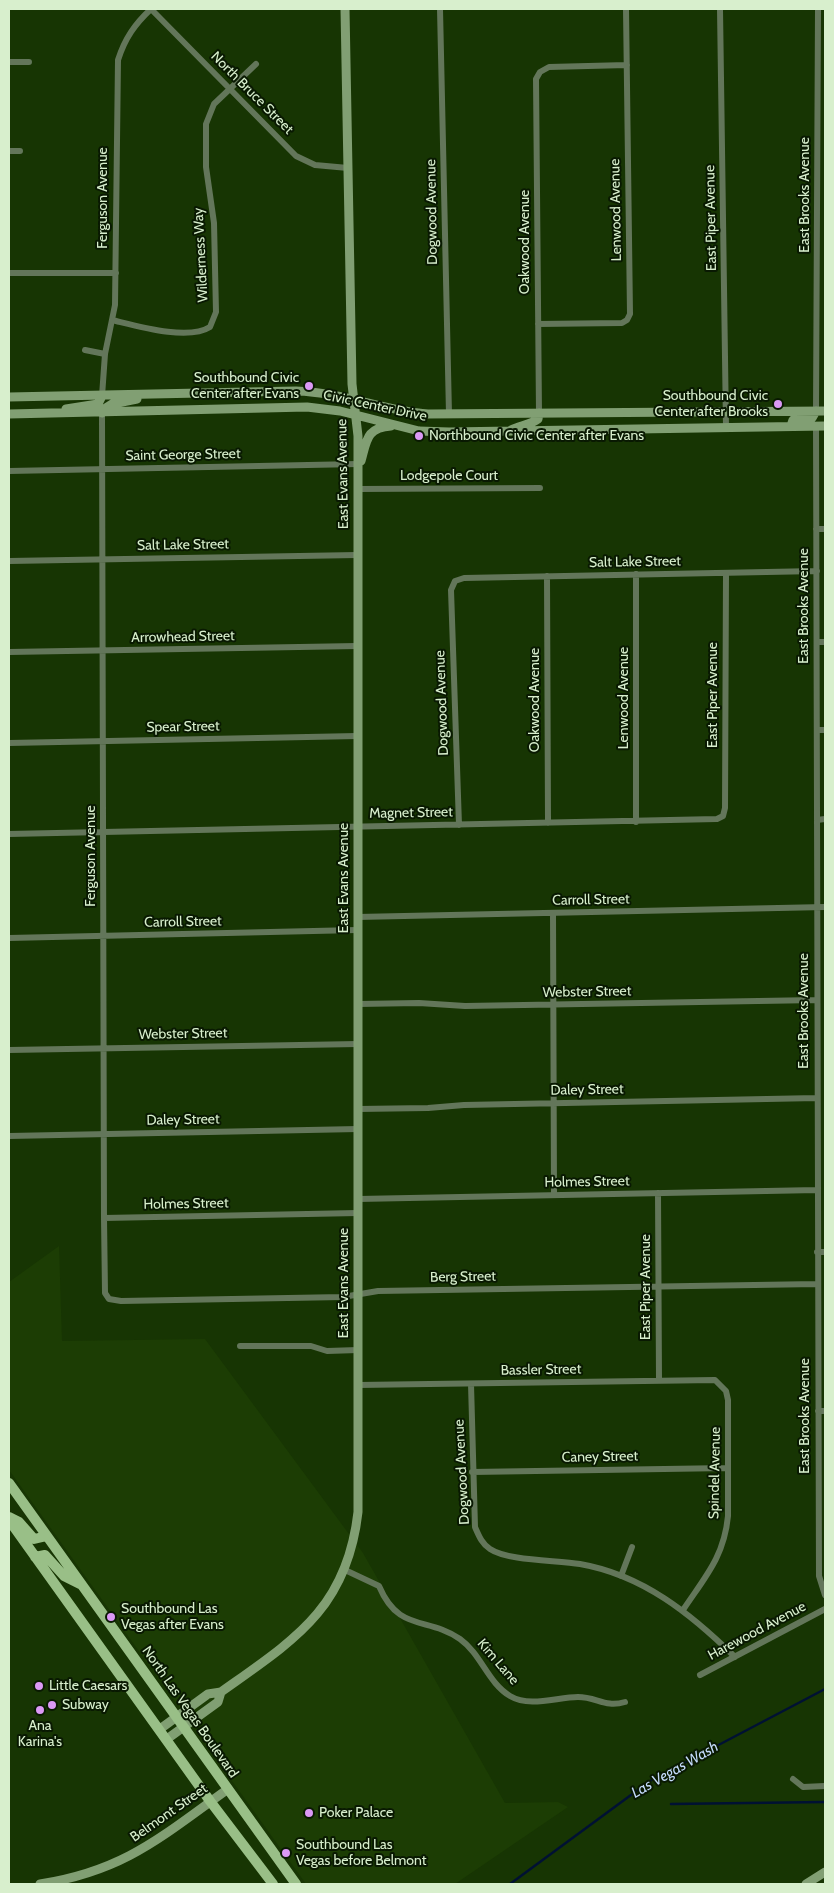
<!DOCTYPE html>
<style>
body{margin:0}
#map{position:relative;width:834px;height:1893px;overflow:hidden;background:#173503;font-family:Cabin,sans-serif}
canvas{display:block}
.frame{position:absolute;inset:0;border:10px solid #d8efcd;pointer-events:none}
</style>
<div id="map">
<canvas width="834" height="1893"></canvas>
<div class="frame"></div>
</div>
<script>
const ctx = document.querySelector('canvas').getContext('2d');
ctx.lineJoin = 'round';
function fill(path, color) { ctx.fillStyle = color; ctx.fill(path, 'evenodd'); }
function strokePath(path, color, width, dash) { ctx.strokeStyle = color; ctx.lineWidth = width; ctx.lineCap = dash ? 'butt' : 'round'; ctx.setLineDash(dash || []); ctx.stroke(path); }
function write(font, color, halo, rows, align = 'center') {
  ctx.font = font + ' Cabin,sans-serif'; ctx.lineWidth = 4; ctx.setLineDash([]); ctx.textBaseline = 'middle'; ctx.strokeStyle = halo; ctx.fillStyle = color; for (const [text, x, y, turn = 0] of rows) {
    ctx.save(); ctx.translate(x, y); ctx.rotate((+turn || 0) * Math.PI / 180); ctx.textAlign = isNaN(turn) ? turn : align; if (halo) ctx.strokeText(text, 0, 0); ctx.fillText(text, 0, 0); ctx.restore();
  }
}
fill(new Path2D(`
 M59,1246L62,1341L205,1339L363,1553L505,1803L558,1802L568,1807L455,1884H306L9,1470V1282Z`), '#1c3d04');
strokePath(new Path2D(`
 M671,1804L825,1802
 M510,1884L650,1781L825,1689`), '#013', 2.5);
strokePath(new Path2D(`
 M440,9L449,414
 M720,9L726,427
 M9,62H29
 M9,151H20
 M9,273H116
 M112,320C137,326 188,341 210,327L216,312L214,223L206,167V124L214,104L256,64
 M538,324L622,323L627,320L630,314L626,9
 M85,350L105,354
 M102,396L105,354L115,305L118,60C125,38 135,24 151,9L296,156L315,165L348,168
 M816,411L818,9
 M102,413L104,1218L105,1293L109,1299L121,1301L343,1297L378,1291L817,1284
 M539,413L536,79L540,72L549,67L627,65
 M816,426L819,1576L825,1595
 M9,471L358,464
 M358,489L540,488
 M816,529H825
 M9,561L357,555
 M636,574V822
 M547,576L548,823
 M817,642H825
 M9,652L357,646
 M817,730H825
 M9,743L357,736
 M817,820L825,819
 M459,825L451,590L455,581L464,578L817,571
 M9,834L717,819L723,816L725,808L726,573
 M553,913L554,1195
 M357,917L825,907
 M9,938L357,930
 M358,1004L419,1003L465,1006L817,1000
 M9,1050L358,1044
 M358,1109L428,1108L464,1105L817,1098
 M9,1136L358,1129
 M658,1193L659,1380
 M358,1199L817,1190
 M104,1218L358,1213
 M817,1252H825
 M240,1346H311L327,1351L358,1350
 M471,1384L475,1527C479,1536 482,1544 490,1549C508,1561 556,1560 580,1564C643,1575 691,1614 735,1657
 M358,1385L715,1380L726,1391L728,1400V1516C724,1557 705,1577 683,1610
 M818,1411H825
 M472,1472L728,1468
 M345,1570L379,1586C399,1633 427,1616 460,1639C481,1654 488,1683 510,1696C530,1708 557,1697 578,1697C597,1697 605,1708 625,1702
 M621,1576L632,1547
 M700,1675L825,1609
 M793,1779L803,1787L825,1786`), '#63765a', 6);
strokePath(new Path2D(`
 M9,397L296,391C342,392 383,411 428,414L825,411
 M66,409L98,404L102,396
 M102,413L104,409L112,404L137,399
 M9,414L307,407L340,411L419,431L449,432L825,426
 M791,426L793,420L812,418L816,411
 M511,430C519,426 532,424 538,419L539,413
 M361,461C367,440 366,428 391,426
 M160,1729L208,1694L221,1692C294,1640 347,1609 358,1512V436L352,384L345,9
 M167,1739L218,1702L221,1692
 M40,1884C124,1871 161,1837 228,1789
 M806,1884L825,1872`), '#819f73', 9);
strokePath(new Path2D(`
 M9,1483L296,1884
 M9,1517L19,1522L34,1539L47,1536
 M9,1520L210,1801L273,1884
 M35,1557L45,1555L64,1576L80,1584`), '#99bf87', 10);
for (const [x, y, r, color] of [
 [309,386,5,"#db99f5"],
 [778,404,5,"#db99f5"],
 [419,436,5,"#db99f5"],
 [111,1617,5,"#db99f5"],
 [39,1686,5,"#db99f5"],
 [52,1705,5,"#db99f5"],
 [40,1710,5,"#db99f5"],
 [309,1813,5,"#db99f5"],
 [286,1853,5,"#db99f5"]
]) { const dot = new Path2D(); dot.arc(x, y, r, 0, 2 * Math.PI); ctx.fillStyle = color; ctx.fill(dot); strokePath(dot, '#091902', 2); }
write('14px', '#d8efcd', '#091902', [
 ["North Bruce Street",252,93,45],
 ["East Brooks Avenue",805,195,-90],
 ["Ferguson Avenue",103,198,-90],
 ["Lenwood Avenue",616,210,-91],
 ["Dogwood Avenue",432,212,-91],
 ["East Piper Avenue",711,218,-91],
 ["Oakwood Avenue",525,242,-90],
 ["Wilderness Way",201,255,-93],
 ["Civic Center Drive",375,406,12],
 ["Saint George Street",183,455,-1],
 ["East Evans Avenue",343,474,-91],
 ["Lodgepole Court",449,476],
 ["Salt Lake Street",183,545,-1],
 ["Salt Lake Street",635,562,-1],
 ["East Brooks Avenue",804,606,-90],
 ["Arrowhead Street",183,637,-1],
 ["East Piper Avenue",713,695,-90],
 ["Lenwood Avenue",624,698,-90],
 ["Oakwood Avenue",535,700,-90],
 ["Dogwood Avenue",442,703,-92],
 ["Spear Street",183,727,-1],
 ["Magnet Street",411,813,-1],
 ["Ferguson Avenue",91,856,-90],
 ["East Evans Avenue",344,878,-90],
 ["Carroll Street",591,900,-1],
 ["Carroll Street",183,922,-1],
 ["Webster Street",587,992,-1],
 ["East Brooks Avenue",804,1011,-90],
 ["Webster Street",183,1034,-1],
 ["Daley Street",587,1090,-1],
 ["Daley Street",183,1120,-1],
 ["Holmes Street",587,1182,-1],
 ["Holmes Street",186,1204,-1],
 ["Berg Street",463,1277,-1],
 ["East Evans Avenue",344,1283,-90],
 ["East Piper Avenue",646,1287,-90],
 ["Bassler Street",541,1370,-1],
 ["East Brooks Avenue",805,1416,-90],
 ["Caney Street",600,1457,-1],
 ["Dogwood Avenue",462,1472,-93],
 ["Spindel Avenue",715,1473,-89],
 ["Harewood Avenue",757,1631,-28],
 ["Kim Lane",498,1662,49],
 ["North Las Vegas Boulevard",190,1712,55],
 ["Belmont Street",169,1813,-35]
]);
write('14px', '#d8efcd', '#091902', [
 ["Southbound Civic",299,378,"right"],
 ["Center after Evans",299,394,"right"],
 ["Southbound Civic",768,396,"right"],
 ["Center after Brooks",768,412,"right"],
 ["Northbound Civic Center after Evans",429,436],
 ["Southbound Las",121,1609],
 ["Vegas after Evans",121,1625],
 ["Little Caesars",49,1686],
 ["Subway",62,1705],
 ["Ana",40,1726,"center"],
 ["Karina's",40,1742,"center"],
 ["Poker Palace",319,1813],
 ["Southbound Las",296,1845],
 ["Vegas before Belmont",296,1861]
], 'left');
write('italic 15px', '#c4dbfa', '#091902', [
 ["Las Vegas Wash",675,1770,-30]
]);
</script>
